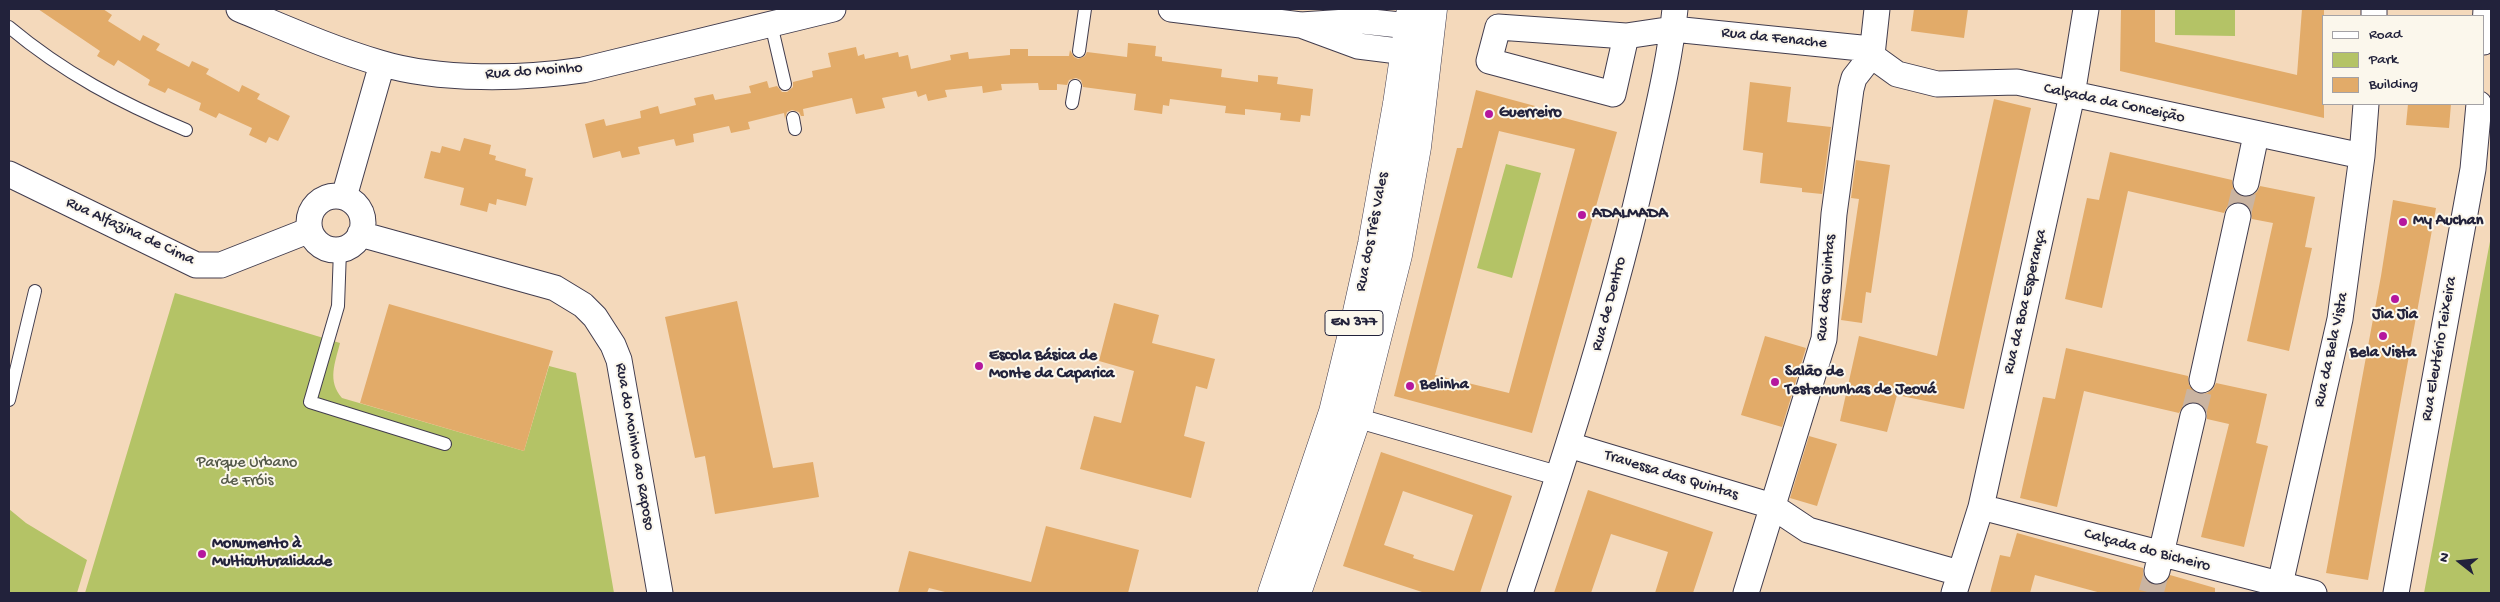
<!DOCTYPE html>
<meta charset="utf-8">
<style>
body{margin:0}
#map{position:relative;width:2500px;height:602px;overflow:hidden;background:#f4d9bb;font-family:"Gochi Hand",sans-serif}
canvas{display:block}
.frame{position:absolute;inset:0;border:10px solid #22223b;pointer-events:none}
.legend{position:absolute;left:2322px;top:15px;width:162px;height:90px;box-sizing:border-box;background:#fbf7ec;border:1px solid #a4a2a5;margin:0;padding:6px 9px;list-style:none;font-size:15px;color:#22223b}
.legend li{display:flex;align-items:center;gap:10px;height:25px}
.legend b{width:25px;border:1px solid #a4a2a5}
.north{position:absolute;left:2435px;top:537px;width:50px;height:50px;-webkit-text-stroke:4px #fbf7ec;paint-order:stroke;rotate:286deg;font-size:14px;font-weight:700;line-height:20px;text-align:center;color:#22223b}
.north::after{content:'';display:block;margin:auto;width:18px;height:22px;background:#22223b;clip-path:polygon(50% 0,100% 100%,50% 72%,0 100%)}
</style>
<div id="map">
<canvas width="2500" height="602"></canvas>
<div class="frame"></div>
<ul class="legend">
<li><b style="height:6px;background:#fff"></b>Road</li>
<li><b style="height:14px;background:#b4c366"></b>Park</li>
<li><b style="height:14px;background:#e2ab69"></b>Building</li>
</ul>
<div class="north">N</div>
</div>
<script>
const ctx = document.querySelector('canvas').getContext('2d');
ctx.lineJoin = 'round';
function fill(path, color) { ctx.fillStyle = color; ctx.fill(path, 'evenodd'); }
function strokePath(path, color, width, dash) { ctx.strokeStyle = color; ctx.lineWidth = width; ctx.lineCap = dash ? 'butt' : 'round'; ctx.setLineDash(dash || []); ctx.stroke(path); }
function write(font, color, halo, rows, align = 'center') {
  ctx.font = font + ' "Gochi Hand",sans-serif'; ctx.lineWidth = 4; ctx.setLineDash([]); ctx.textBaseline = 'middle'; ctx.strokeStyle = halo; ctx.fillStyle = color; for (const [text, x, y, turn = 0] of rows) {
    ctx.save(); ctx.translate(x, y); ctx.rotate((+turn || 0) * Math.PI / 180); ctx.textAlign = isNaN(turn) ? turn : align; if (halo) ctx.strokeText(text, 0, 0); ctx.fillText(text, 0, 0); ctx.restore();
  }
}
fill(new Path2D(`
 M2175,9H2235V36L2175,35Z
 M1506,164L1541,173L1512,278L1477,268Z
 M2491,236V593H2424Z
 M175,293L340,343C335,363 327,381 342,398L524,451L549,366L576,373L614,593H85Z
 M9,509L26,523L87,560L77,593H9Z`), '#b4c366');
fill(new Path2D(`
 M38,9H103L112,15L108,21L140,41L143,35L160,44L156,50L189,67L192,61L209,69L206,74L239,92L242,85L260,94L257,99L290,116L278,141L269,137L266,143L249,135L252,128L219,113L216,118L199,110L201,103L168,88L165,93L148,85L150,80L118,60L114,66L97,56L100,51Z
 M1914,9H1968L1964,38L1911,31Z
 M2121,9H2155V42L2297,75L2302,9H2324V118L2120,71Z
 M1128,43L1156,46L1155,56L1162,57V61L1222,69L1221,77L1258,82V75L1278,77L1277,84L1313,89L1310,116L1301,115L1300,122L1280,120L1281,113L1245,109V115L1225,113L1226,106L1170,99L1169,106L1163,105L1162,114L1134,110L1136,94L1083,87L1081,80L1076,78L1069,80L1067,85L1057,84V90H1039L1038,83L1001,84L1002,90L983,93L982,86L945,90L947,97L928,101L926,94L918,97L916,91L882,98L885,108L856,114L852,98L803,109L804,116H801L799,112L792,110L787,112L785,119L784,113L748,122L750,129L731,133L729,126L693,134L694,142L676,146L674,139L638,147L640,154L622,158L620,151L593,158L585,124L604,119L606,126L641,118L640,111L658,106L660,114L696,105L694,98L713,94L715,100L751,93L749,86L767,81L769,88L777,86L782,92H787L793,87V82L813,77L812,71L831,67L828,53L856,47L858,56L864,54L865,59L898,52L899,57L908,55L911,69L951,60L950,55L968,52L969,59L1010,55V49H1028V56H1069L1070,50L1074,57L1078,59L1085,56L1087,52L1127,57Z
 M1750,82L1791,87L1787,122L1831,127L1822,194L1802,192V188L1760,183L1763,153L1743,150Z
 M1476,90L1535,106L1534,110L1617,132L1532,433L1394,396L1457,148H1462ZM1499,131L1575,149L1509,393L1435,375Z
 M1994,99L2031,108L1964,409L1897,395L1887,432L1840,421L1859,336L1937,356Z
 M2408,104H2451L2449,128L2406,125Z
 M464,138L491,145L489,154L496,156L495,160L526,169L525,176L533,178L526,206L497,199L496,205L489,203L487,212L460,205L464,188L424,178L431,151L440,153L442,146L460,151Z
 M2110,152L2232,180L2233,188L2243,197L2251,196L2257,192L2260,186L2315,197L2305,247L2312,248L2289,351L2247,341L2273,223L2252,219L2251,211L2242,202L2233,203L2227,207L2224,213L2128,191L2102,308L2065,299L2087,198L2099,200Z
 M1856,160L1890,165L1871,293L1866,292L1862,323L1841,320L1859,199L1851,198Z
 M2393,200L2436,208L2368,580L2326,573L2381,276Z
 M737,301L773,468L813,462L819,497L715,514L705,456L695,458L665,317Z
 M1114,303L1159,315L1152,343L1215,359L1207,389L1196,386L1184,436L1205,442L1191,498L1080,469L1094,416L1121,423L1134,371L1099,361Z
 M389,304L553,351L524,451L360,403Z
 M1765,336L1806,348L1782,427L1741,415Z
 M2066,348L2188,376L2189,385L2198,394L2207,393L2213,389L2216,383L2267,394L2256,443L2268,446L2244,547L2201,537L2229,424L2207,419V412L2203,406L2196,402L2183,406L2179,413L2084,391L2057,507L2020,498L2043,397L2055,399Z
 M1809,436L1837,444L1817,506L1790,498Z
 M1381,452L1512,496L1480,593H1425L1343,566ZM1403,491L1473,515L1454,571L1413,558L1414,555L1384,545Z
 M1588,490L1713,532L1693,593H1655L1668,552L1611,534L1591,593H1554Z
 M1046,526L1139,550L1128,593H949L929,588L927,593H898L909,551L1031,582Z
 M2017,533L2143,568V576L2153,585H2162L2170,575L2215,588V593H2101L2035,575L2030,593H1990L2000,555L2010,557Z`), '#e2ab69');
strokePath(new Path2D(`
 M2238,216L2246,183
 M2193,416L2202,380
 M2151,593L2157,571`), '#cab4a1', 25, [25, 12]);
const service = new Path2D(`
 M771,24L785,84
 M9,27C64,73 121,103 186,130
 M1079,51L1085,9
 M1072,103L1075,86
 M793,118L795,129
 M340,250L338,306L310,402L445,444
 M9,400L35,291`);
const pedestrian = new Path2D(`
 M1357,418L1559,476`);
const minor = new Path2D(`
 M239,9C285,28 332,49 380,63C439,81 523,79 583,70L833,9
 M1171,9L1301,25L1362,21L1409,26L1429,42L1406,52L1358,46L1301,25
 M2374,16V9
 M1626,36L1613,94L1489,61L1498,27L1626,36L1673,29L1861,48L1897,74L1937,84L2017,82L2362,156
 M2484,42L2486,9
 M9,174L196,265H221L310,230
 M2246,183L2256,135
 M309 223a27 27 0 1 1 54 0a27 27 0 1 1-54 0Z
 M344,197L382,64
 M360,234L555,288L583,305L595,317L613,345L619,360L660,593
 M2202,380L2238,216
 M1569,445L1772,506L1808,530L1959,573
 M1981,507L2314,593
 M2157,571L2193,416
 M1520,593C1568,449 1614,305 1647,157C1658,108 1670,59 1675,9
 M1746,593L1824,339L1834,214L1851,89L1854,78L1872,55L1877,9
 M1954,593L1981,507L2072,95L2086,9
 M2278,593L2340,319L2362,156L2366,104
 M2396,593L2473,169L2479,104`);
const primary = new Path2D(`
 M1272,593L1333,412L1353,330L1372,244L1397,104L1411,9
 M1297,593L1357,418L1398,255L1417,147L1433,9`);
strokePath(service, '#423d4e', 14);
strokePath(pedestrian, '#423d4e', 21);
strokePath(minor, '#423d4e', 27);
strokePath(primary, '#423d4e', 29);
strokePath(service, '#fff', 12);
strokePath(pedestrian, '#fff', 19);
strokePath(minor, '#fff', 25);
strokePath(primary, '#fff', 28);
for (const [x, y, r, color] of [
 [1489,114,5,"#b5179e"],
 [1582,215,5,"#b5179e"],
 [2403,222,5,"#b5179e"],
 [2395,299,5,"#b5179e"],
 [2383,336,5,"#b5179e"],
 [979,366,5,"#b5179e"],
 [1775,382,5,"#b5179e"],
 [1410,386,5,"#b5179e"],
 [202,554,5,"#b5179e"]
]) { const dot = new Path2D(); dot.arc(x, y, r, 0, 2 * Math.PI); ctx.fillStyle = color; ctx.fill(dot); strokePath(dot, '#fbf7ec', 2); }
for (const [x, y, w] of [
 [1354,323,58]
]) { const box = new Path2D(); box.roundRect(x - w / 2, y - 12.5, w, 25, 4); ctx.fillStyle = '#fbf7ec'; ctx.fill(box); strokePath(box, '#22223b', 1); }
write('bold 15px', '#22223b', null, [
 ["EN 377",1354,323]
]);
write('16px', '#22223b', '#fbf7ec', [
 ["Rua da Fenache",1774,39,6],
 ["Rua do Moinho",534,72,-4],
 ["Calçada da Conceição",2114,104,12],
 ["Rua Alfazina de Cima",130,232,25],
 ["Rua dos Três Vales",1373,232,-79],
 ["Rua das Quintas",1827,288,-85],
 ["Rua da Boa Esperança",2026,302,-77],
 ["Rua de Dentro",1610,304,-75],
 ["Rua Eleutério Teixeira",2440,349,-80],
 ["Rua da Bela Vista",2332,350,-78],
 ["Rua do Moinho ao Raposo",634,447,80],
 ["Travessa das Quintas",1671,476,17],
 ["Calçada do Bicheiro",2147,551,15]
]);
write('bold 16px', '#22223b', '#fbf7ec', [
 ["Guerreiro",1499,114],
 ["ADALMADA",1592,215],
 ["My Auchan",2413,222],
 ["Jia Jia",2395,316,"center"],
 ["Bela Vista",2383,354,"center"],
 ["Escola Básica de",989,357],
 ["Monte da Caparica",989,375],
 ["Salão de",1785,373],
 ["Testemunhas de Jeová",1785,391],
 ["Belinha",1420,386],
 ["Monumento à",212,545],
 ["Multiculturalidade",212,563]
], 'left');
write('16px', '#555a4a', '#fbf7ec', [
 ["Parque Urbano",247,464],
 ["de Fróis",247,482]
]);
</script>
